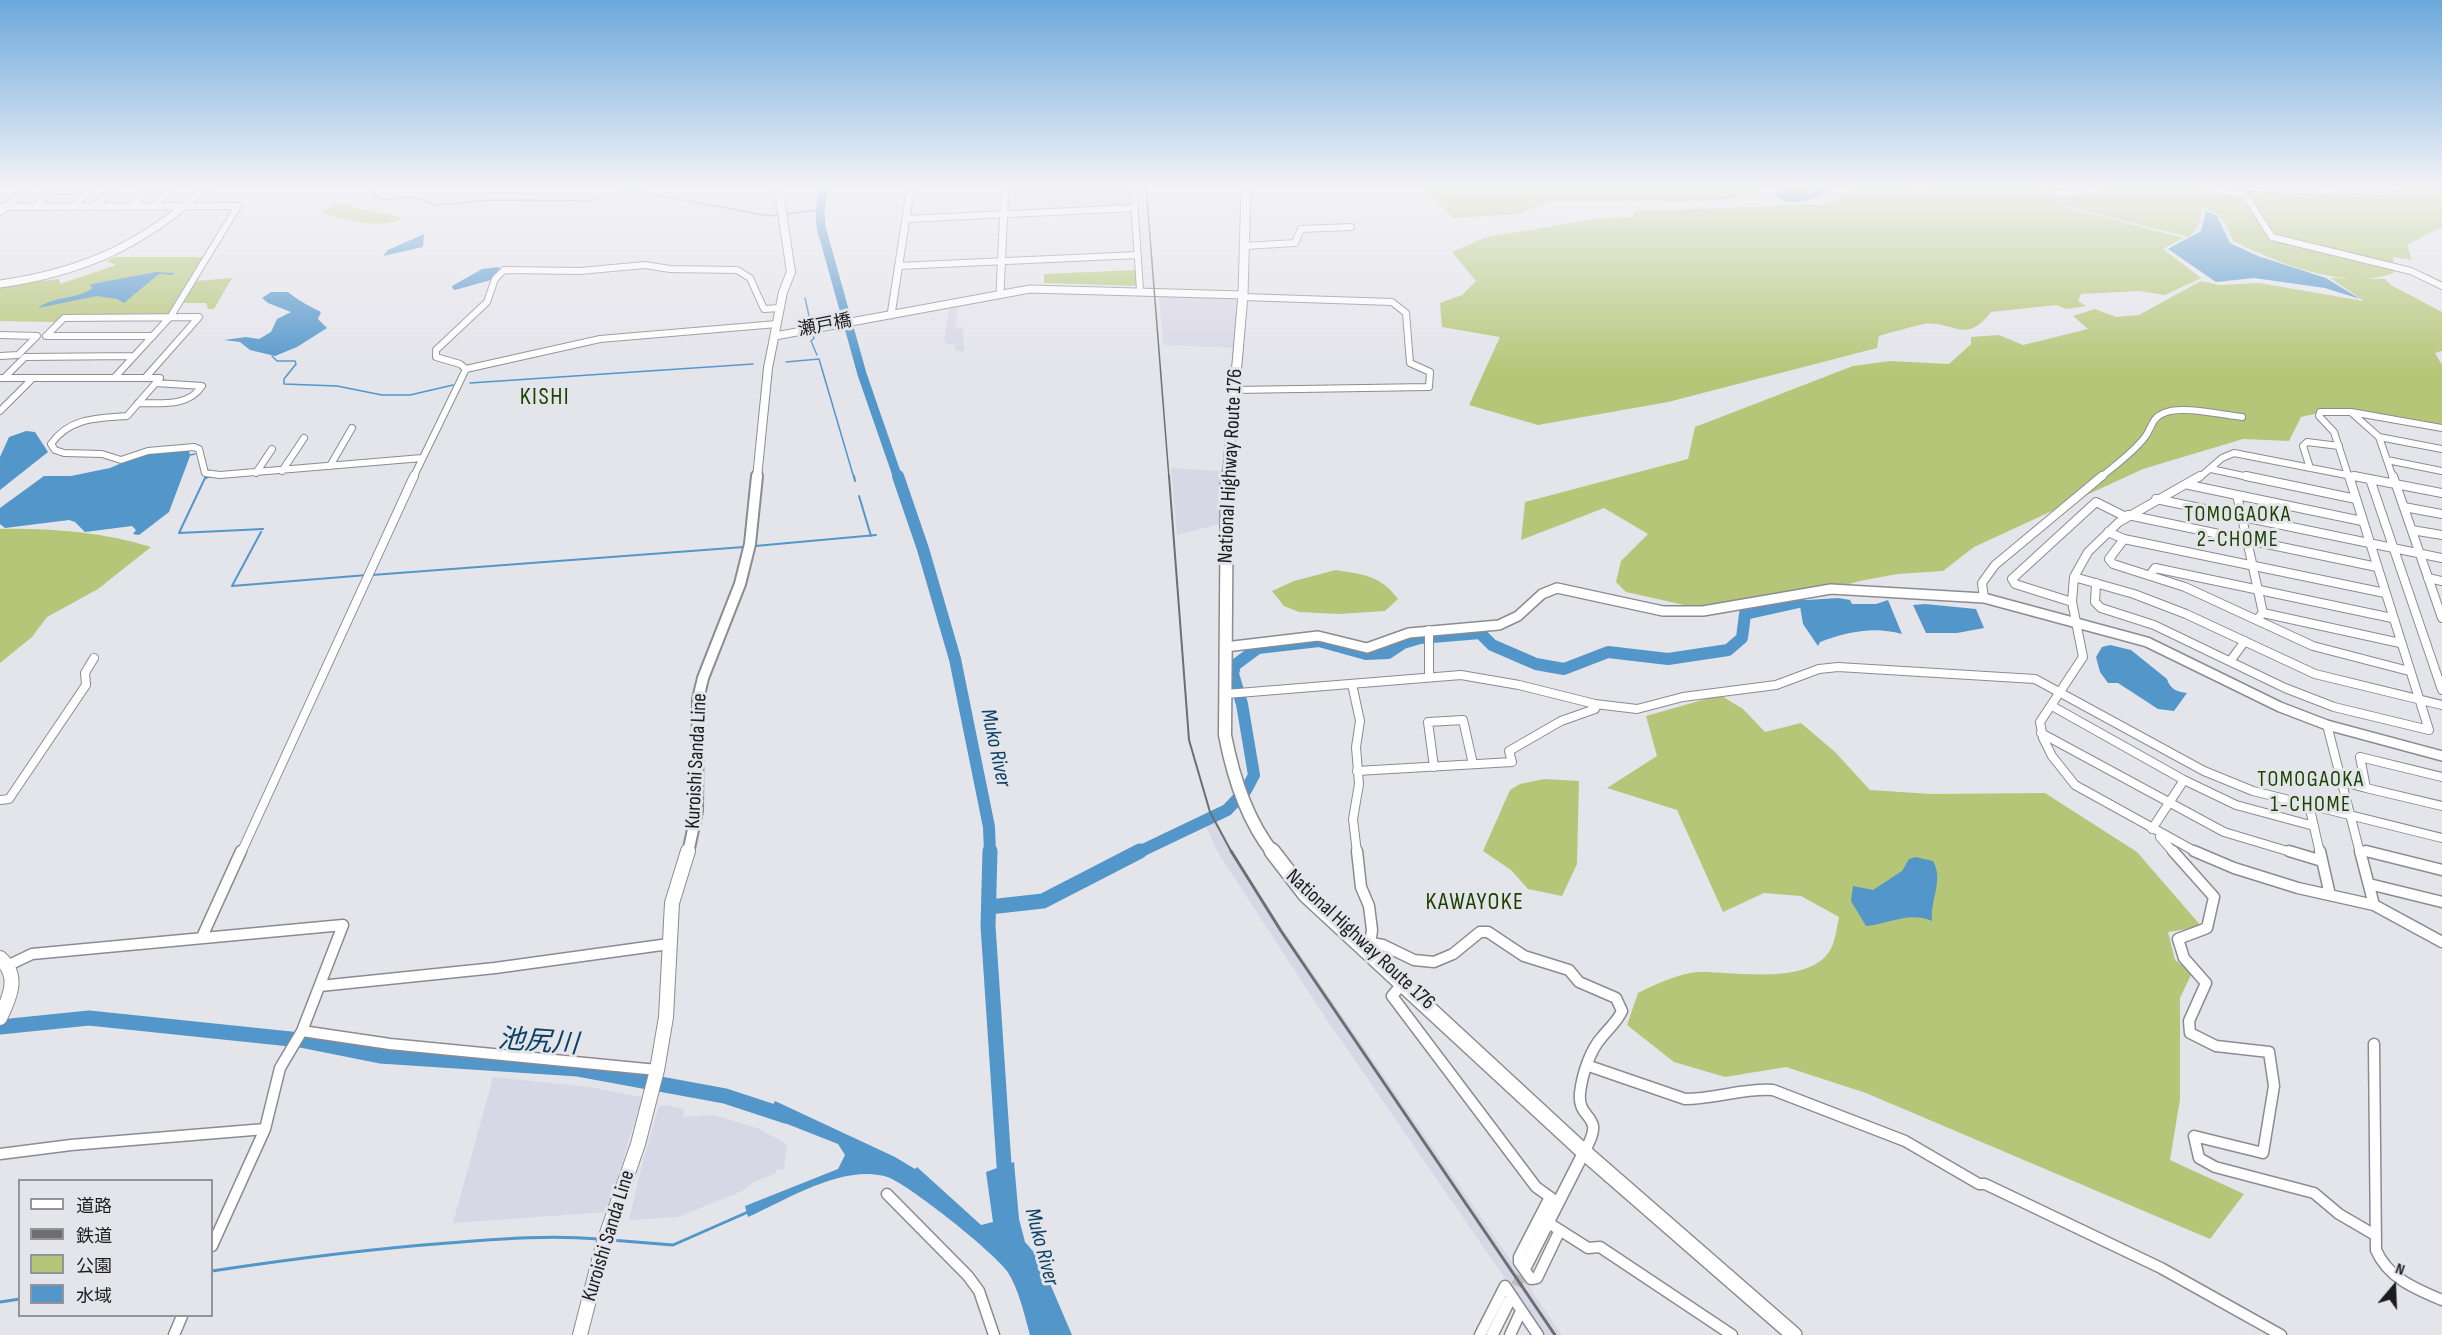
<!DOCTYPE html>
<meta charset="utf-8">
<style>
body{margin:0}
#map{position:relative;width:2442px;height:1335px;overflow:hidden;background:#e4e4eb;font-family:"Sofia Sans Condensed","Noto Sans JP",sans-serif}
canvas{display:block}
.legend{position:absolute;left:18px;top:1179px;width:195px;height:138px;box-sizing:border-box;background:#e4e4eb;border:2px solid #949499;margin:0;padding:8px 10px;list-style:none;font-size:18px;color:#1c1c1f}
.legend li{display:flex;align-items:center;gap:12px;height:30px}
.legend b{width:30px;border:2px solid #949499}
.north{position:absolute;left:2364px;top:1257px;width:60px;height:60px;-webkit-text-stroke:4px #e4e4eb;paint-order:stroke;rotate:19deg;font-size:16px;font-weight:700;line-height:24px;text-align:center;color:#1c1c1f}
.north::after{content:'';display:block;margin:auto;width:21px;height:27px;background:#1c1c1f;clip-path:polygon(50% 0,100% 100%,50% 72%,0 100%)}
</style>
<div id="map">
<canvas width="2442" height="1335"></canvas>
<ul class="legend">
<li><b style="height:8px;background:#fff"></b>道路</li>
<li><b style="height:8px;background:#6e6e72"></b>鉄道</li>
<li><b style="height:16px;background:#b6c678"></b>公園</li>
<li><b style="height:16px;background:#5296ca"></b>水域</li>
</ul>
<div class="north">N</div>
</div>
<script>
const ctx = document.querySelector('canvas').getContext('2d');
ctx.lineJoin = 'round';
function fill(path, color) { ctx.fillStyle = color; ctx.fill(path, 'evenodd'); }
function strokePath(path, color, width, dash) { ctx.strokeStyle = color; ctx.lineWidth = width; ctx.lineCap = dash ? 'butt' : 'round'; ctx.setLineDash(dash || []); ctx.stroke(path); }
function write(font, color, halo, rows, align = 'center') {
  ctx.font = font + ' "Sofia Sans Condensed","Noto Sans JP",sans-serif'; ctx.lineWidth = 6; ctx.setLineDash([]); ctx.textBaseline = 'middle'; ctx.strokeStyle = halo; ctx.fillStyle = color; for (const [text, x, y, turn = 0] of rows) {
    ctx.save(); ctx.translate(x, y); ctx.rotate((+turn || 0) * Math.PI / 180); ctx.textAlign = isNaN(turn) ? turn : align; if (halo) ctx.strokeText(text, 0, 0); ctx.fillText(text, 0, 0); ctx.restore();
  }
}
fill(new Path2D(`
 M1010,186H1130L1132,206L1010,212Z
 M1159,295L1232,297L1237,301L1235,348L1163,345Z
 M958,304L956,327L963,328L964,351H956L954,344H947L944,340L950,306Z
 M1171,468L1219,471V524L1177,535Z
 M1215,819L1238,861L1282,928L1562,1335H1544L1323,1014L1217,851L1204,822Z
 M493,1077L589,1087L642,1097L607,1212L453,1223Z
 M665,1105L684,1109L683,1117L714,1115L757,1128L787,1144L784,1169L776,1170V1173L754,1182L742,1191L678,1217L629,1220L642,1165L659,1106Z`), '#d8d7e6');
fill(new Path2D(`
 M1420,186H1780L1767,187L1739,198L1688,202L1550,201L1520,214L1453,218Z
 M1868,186H1909L1910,189L1928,192L1930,186H2029L2050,195L2065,207L2184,238L2163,249L2201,278L2165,295L2139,291L2081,294L2078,301L2086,306L2066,309L2056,305L1991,312C1965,346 1953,320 1924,324C1909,327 1894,332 1879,336L1877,348L1668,402L1538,425L1469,405L1500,337L1442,327L1440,303L1462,295L1476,281L1452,252L1486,237L1596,219L1632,217L1635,211L1829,204L1844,194Z
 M2041,186H2221L2265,192L2347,196L2398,194L2442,186V227L2407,245L2412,260L2393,257L2394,273C2345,291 2278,263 2233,241C2226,223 2222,213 2201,208C2202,221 2198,229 2189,237L2066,206Z
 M336,203L403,218C378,231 347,219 321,213Z
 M115,257H203L168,314L63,317L57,322L0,321V286L59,279L60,284L116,265L106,261Z
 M1136,270L1137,286L1044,283V274Z
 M232,278L214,309H208L206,303H183L196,281Z
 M2330,278L2385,279L2391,285L2442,312V351L2435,353L2442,365V425L2336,409L2301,417L2289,441L2243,439L2143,469L1974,547L1943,571L1897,574L1860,581L1751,610L1689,606L1626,592L1616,582L1621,561L1648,534L1604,508L1521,540L1525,502L1688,459L1695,427L1853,366L1890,361L1949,364L1971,344V337L1999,335L2023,345L2088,329L2073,316L2095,309L2116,317L2139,315L2201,281L2219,285L2259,283L2364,301Z
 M0,529C51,528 102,532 151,547L98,589L47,617L32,637L0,663Z
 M1336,570C1364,575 1380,575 1398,599L1385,611L1339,614L1299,612L1284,606L1272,591L1294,581Z
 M1720,695L1743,709L1765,732L1801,723L1835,752L1870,790L1931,794L2045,793L2137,852L2202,927L2168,932L2175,960L2192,973L2180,998V1099L2170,1160L2244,1194L2210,1239L1866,1093L1786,1067L1725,1077L1674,1062L1627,1025L1638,993C1656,984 1677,974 1698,972C1734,971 1817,988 1833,944C1836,936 1837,926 1839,917L1801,896L1764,893L1723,912L1677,810L1607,788L1657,756L1646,716Z
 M1544,779L1579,781L1577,864L1562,896L1528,889L1511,870L1483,851L1510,790L1520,784Z`), '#b6c678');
fill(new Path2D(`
 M1823,186L1829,191C1812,201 1791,208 1774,195L1780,190L1810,191Z
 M2206,211L2217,216L2230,243L2258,256L2326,278L2360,299L2325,288L2254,278L2216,282L2168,249L2201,231Z
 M424,234L423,247L383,256L388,250Z
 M498,267L500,269L491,280L455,290L453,289L452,286L482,269Z
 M156,272L175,273L172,275L159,274L124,303L117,299L97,296L38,308C53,296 76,300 93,288L90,286L92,284Z
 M271,292H288C296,299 309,306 321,312L318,319L327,328L297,347L275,356L250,350L240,342L224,340L246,337L259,339L271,332L277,319L291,312L268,303L262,298Z
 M26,431L35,432L48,452L0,490V457L9,437Z
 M189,450L190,456L169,512L139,535L133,534L136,530L132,526L85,532L75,522L69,520L5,528L0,524V508L44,476H71L110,468L147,452Z
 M1838,598L1850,600L1852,604H1876L1888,600L1902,634C1873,626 1847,632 1820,642L1818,646L1803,624L1800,606L1792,601Z
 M1925,604L1976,609L1984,628L1957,633H1926L1913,605Z
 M2110,645L2131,650L2167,679C2170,689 2177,692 2187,693L2174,711L2158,709L2118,683H2108L2100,672L2096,657L2102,647Z
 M1915,857L1933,861C1944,880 1930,899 1932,921C1908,911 1890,924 1866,926L1851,901L1853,886L1873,890L1902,871L1909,859Z
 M775,1101L895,1157L915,1169L917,1167L981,1225L993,1222L986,1172L1014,1162L1019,1219L1025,1242L1039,1258L1072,1335H1030C1024,1314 1019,1289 1007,1271C991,1250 914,1189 890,1178C883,1175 874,1174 867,1174C827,1174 784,1201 748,1217L745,1206L838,1169L845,1155L838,1144L767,1116Z`), '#5296ca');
strokePath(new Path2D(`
 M370,186L377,197L384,200L412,197L437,205L490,200L586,201L630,190L769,216L778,215
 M784,214L820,210
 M805,298L814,338L811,341L817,355
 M272,356L277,361H295L296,364L284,379V384L337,386L382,395H410L453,385
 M786,362L819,359L854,478
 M470,383L753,364
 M190,455L195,454
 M206,478L211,476`), '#5296ca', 1.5);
strokePath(new Path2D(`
 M211,476L205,478L179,533L263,529
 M854,476L855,481
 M859,496L871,536
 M261,532L232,586L367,575
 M755,546L876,535
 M372,575L744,547`), '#5296ca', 2);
strokePath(new Path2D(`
 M611,1240L673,1245L748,1212
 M212,1271C291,1259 369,1249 448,1243C501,1239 546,1235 599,1239
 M0,1302L20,1299`), '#5296ca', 3);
strokePath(new Path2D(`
 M825,186L820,210L821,227L862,374L898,478`), '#5296ca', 9);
strokePath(new Path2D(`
 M898,476L923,549L955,659L989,827L990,853
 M1137,853L1227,810L1246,790L1254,775L1242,704L1233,674L1235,665L1258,648L1319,641L1366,654L1388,653L1403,643L1420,638L1480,633L1492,645L1536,664L1564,669L1608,652L1668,659L1728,650L1742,638L1745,614L1799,602`), '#5296ca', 12);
strokePath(new Path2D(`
 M990,851L988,926L1005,1180
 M989,907L1043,901L1140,851
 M0,1027L89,1018L300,1040L380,1056L578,1069L725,1096L786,1116`), '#5296ca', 15);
strokePath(new Path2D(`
 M1509,1301L1526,1266`), '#bcbcc2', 11, [11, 6]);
const minorFar2 = new Path2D(`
 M1133,186L1140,290
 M2190,186L2245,195L2272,237L2411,271L2442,286
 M53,191H90L72,207
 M2056,193L2096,191L2109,186
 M0,207L238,206L171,316L115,377
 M34,207L56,188
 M93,207L117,186
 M130,207L154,186
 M153,207L175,186
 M0,212L30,186
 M906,219L1135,208
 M1245,246L1295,243L1301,229L1351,227
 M898,266L1138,255
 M0,335L37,336L18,355L0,356
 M466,369L460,364L436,357V350L487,302L495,279L504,270L580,271L645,265L670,269L737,270L750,278L764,309L780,308
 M466,369L600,339L777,324
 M0,378H160L127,416C97,418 69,418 51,444L55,450L64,453L102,454L121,460L148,451L194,447L199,449L205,473L220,475L422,458
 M4,378L25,357L134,356
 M145,378L199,317L64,318L46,336H153
 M1234,390L1429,387L1430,372L1410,363L1406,313L1392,302L1243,297
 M138,403C160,403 189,407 202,386L156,383
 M0,411L33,378
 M2352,413L2379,437L2393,478
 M2379,437L2442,449
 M2387,460L2442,471
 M330,466L352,428
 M2310,468L2303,446L2307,442L2339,446
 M2211,469L2253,478
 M282,471L304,438
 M256,473L272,449
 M413,478L466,369
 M2100,478C2115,465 2133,453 2145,437C2152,428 2151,418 2164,413C2180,405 2223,415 2242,417
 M2199,478L2222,458L2234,453L2362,478
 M2349,478L2334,432L2319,416L2320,412H2351L2442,428`);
const minorFar1 = new Path2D(`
 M2246,476L2356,499
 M2354,476L2442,493
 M2393,476L2442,618
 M2370,479L2442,690
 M2189,485L2362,521
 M2237,495L2263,613L2260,616
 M2156,499L2442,558
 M2404,507L2442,514
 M2128,515L2377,567
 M2412,530L2442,535
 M2108,532L2124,539L2385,593
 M2124,539L2109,559L2113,564L2185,587L2313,646L2409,671
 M2150,575L2155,568L2392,618
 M2074,577L2088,552L2119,522L2200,476
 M2428,578L2442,581
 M2096,583L2095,602L2101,608L2154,625L2285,688L2334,707L2429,730L2349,476
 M1984,598L1982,583L1995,565L2102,476
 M2072,602L2015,584L2012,579L2096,502L2126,517
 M2263,613L2400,643
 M1429,630V677
 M2231,660L2245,641
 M1352,684L1360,721L1356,747L1359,784L1353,819L1357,853
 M1226,694L1461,675L1519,685L1595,704L1637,709L1683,697L1776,685L1819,669L1838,667L2035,679L2204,771L2253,791L2442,838
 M2052,706L2184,780L2236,805L2314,826
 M2327,725L2360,853
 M2041,733L2224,832L2294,853
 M1434,767L1428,722L1463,720L1473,764
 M1357,771L1512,762L1509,751L1561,721L1595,709V704
 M2343,782L2366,788L2360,757L2442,777
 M2366,788L2442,806
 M0,800L9,799L86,685L85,673L94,658
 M2309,805L2320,853
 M2152,829L2184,780
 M2160,837L2174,853
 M2361,850L2372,853
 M241,853L414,476
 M2198,853L2075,785L2052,756L2043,738L2040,722L2083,657L2072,602L2074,577L2134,594L2186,614L2315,674L2442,705`);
const minor = new Path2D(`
 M1357,851L1361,887L1369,906L1372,930L1370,945
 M2173,851L2214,897L2207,928L2178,939L2184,958L2206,983L2189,1021L2190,1033L2216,1046L2269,1052L2274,1086L2263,1153L2194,1136L2199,1158L2215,1167L2314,1193L2339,1214L2375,1235
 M2194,851L2234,868L2298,888L2374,905L2442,942
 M2289,851L2322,861
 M2320,851L2330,895
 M2360,851L2374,905
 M2366,851L2442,870
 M2369,884L2442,902
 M202,937L241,851
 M1371,943L1383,945L1414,960L1434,962L1453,954L1480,932H1488L1524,956L1569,970L1579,982L1616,998L1622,1011C1617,1022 1609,1028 1602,1037C1590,1050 1582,1075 1580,1093C1577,1123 1608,1112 1584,1152
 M9,965L32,954L343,925L302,1031L280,1068L265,1129L212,1246
 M1403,983L1392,996L1536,1187L1557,1202
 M320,986L495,968L669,944
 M302,1031L390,1044L657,1070
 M2374,1044L2376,1250C2388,1278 2416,1289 2442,1300
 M1589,1066L1685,1099C1715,1099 1743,1088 1773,1090L1905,1141L1979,1184H1985L2161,1268L2281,1335
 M0,1154L71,1145L265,1129
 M887,1194L968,1276L979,1291L994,1335
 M1550,1197L1519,1257V1262L1531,1279L1537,1278L1560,1230
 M1547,1222L1588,1248L1600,1247L1732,1335
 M174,1335L182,1316
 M1480,1335L1505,1286L1538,1335
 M1510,1335L1521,1311`);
const tertiaryFar2 = new Path2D(`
 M0,284C84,272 145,244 207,186
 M1000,293L1005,186
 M891,315L911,186
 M775,336L1030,289L1243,295`);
const tertiaryFar1 = new Path2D(`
 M1225,647L1318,636L1367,648L1409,633L1499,625L1518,616L1542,594L1557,588L1663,611H1703L1831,589L1984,598L2147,642L2280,707L2327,725L2442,756`);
const tertiary = new Path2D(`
 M1526,1266L1584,1152
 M1492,1335L1509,1301`);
const secondaryFar2 = new Path2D(`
 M2239,186L2327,191L2414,186
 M757,478L768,368L783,292L791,272L778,186`);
const secondaryFar1 = new Path2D(`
 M688,853L697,811L698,699L703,678L740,584L750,544L757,476`);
const secondary = new Path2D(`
 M0,958C20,976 10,997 0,1018
 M580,1335L603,1245L638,1144L657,1070L666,1017L672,903L688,851`);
const trunkFar2 = new Path2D(`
 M1227,478L1243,295L1246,186`);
const trunkFar1 = new Path2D(`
 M1227,476L1225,735C1233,777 1246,819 1273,853`);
const trunk = new Path2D(`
 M1272,851L1306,895L1584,1152L1794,1335`);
strokePath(minorFar2, '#8c8b92', 8);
strokePath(minorFar1, '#8c8b92', 10);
strokePath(minor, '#8c8b92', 13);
strokePath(tertiaryFar2, '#8c8b92', 9);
strokePath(tertiaryFar1, '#8c8b92', 12);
strokePath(tertiary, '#8c8b92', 14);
strokePath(secondaryFar2, '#8c8b92', 10);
strokePath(secondaryFar1, '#8c8b92', 14);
strokePath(secondary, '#8c8b92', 16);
strokePath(trunkFar2, '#8c8b92', 11);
strokePath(trunkFar1, '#8c8b92', 15);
strokePath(trunk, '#8c8b92', 18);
strokePath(minorFar2, '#fff', 6);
strokePath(minorFar1, '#fff', 8);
strokePath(minor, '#fff', 10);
strokePath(tertiaryFar2, '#fff', 7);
strokePath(tertiaryFar1, '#fff', 9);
strokePath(tertiary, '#fff', 11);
strokePath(secondaryFar2, '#fff', 8);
strokePath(secondaryFar1, '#fff', 10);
strokePath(secondary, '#fff', 14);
strokePath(trunkFar2, '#fff', 9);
strokePath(trunkFar1, '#fff', 12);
strokePath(trunk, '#fff', 15);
strokePath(new Path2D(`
 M1146,186L1169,478`), '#6e6e72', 1.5);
strokePath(new Path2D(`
 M1169,476L1189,740L1210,812L1232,853`), '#6e6e72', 2);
strokePath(new Path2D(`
 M1231,851L1281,931L1555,1335`), '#6e6e72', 3);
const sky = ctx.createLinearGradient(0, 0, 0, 372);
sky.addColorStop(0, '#6ca8dc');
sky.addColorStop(0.5, '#f3f3f6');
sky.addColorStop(1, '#f3f3f600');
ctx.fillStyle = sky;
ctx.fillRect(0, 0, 2442, 372);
write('18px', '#1c1c1f', '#e4e4eb', [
 ["瀬戸橋",825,326,-11]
]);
write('21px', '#1c1c1f', '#e4e4eb', [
 ["National Highway Route 176",1231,466,-87],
 ["Kuroishi Sanda Line",697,761,-87],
 ["National Highway Route 176",1360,940,43],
 ["Kuroishi Sanda Line",609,1236,-73]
]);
ctx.letterSpacing = '1.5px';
write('22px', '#1c4200', '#e4e4eb', [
 ["TOMOGAOKA",2238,515],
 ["2-CHOME",2238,540],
 ["TOMOGAOKA",2311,780],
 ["1-CHOME",2311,805]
]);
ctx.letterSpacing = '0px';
write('italic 22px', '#0b4164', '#e4e4eb', [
 ["Muko River",995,748,78],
 ["Muko River",1041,1247,75]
]);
ctx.letterSpacing = '1.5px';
write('24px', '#1c4200', '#e4e4eb', [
 ["KISHI",545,398],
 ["KAWAYOKE",1475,903]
]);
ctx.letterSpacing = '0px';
write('italic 27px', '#0b4164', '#e4e4eb', [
 ["池尻川",538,1043,4]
]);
</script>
